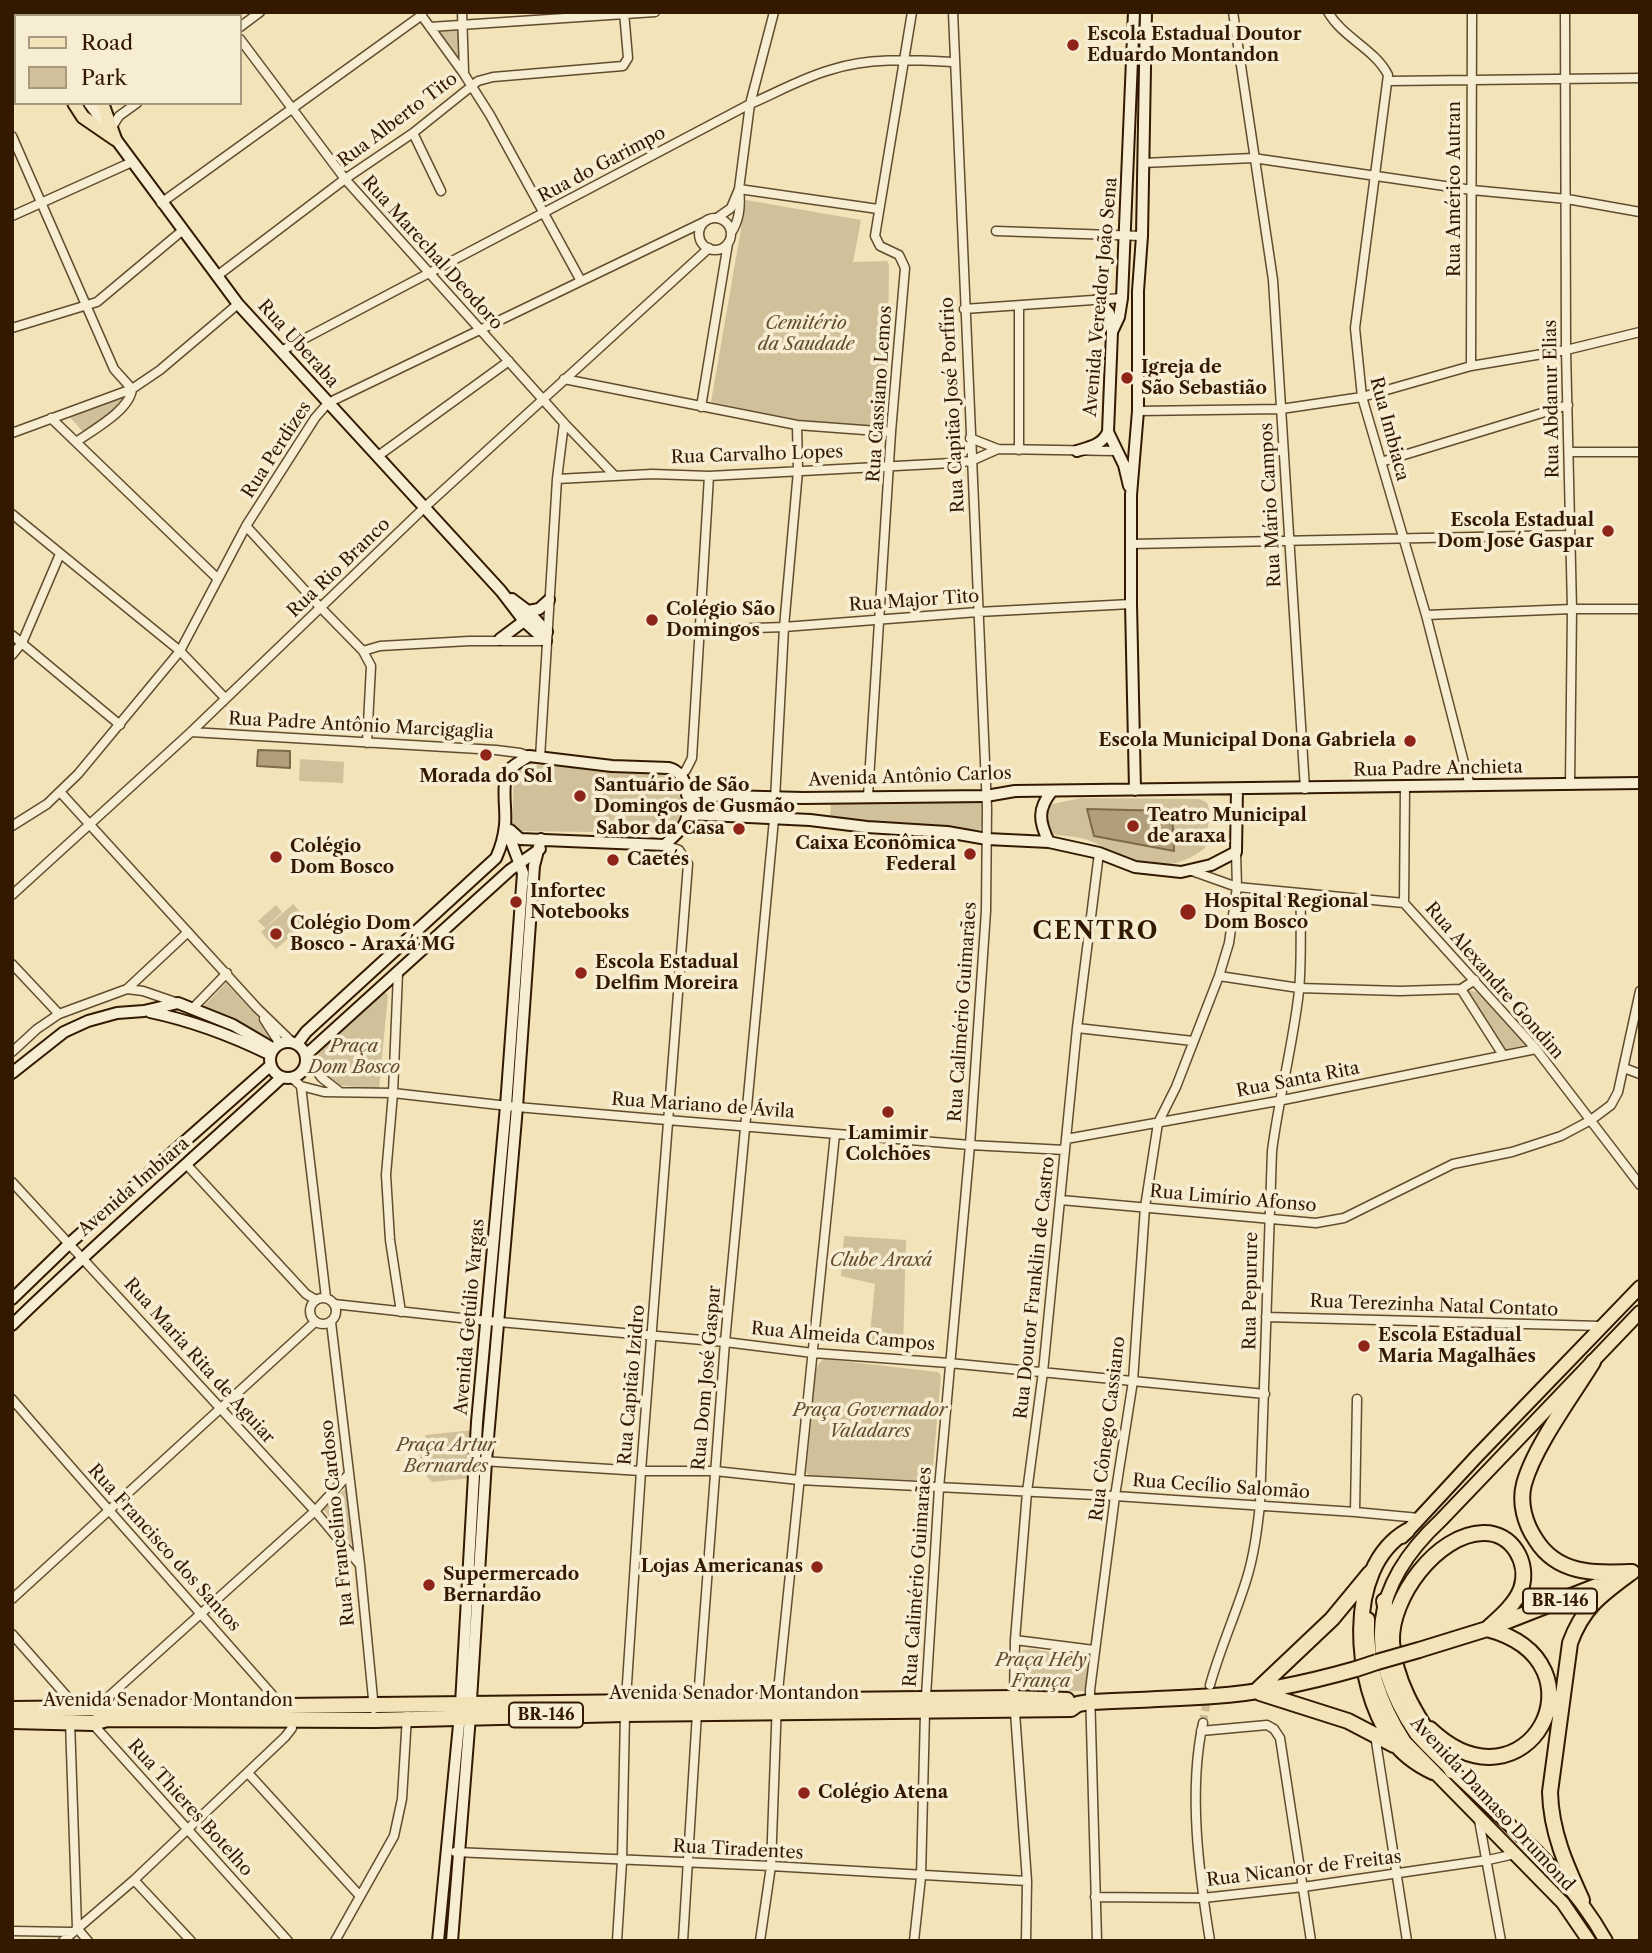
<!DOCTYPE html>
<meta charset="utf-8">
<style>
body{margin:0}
#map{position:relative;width:1652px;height:1953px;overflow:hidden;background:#f2e3b9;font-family:"Libre Caslon Text",serif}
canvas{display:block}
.frame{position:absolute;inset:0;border:14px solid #321900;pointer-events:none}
.legend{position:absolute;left:14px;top:14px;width:228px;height:91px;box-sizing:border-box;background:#f7edd2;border:2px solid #a8987e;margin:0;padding:9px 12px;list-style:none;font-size:21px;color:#321900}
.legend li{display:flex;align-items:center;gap:14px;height:35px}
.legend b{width:35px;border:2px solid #a8987e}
</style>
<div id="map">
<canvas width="1652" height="1953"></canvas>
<div class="frame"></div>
<ul class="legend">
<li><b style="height:9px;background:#f2e3b9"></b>Road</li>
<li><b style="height:19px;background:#d1c19a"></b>Park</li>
</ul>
</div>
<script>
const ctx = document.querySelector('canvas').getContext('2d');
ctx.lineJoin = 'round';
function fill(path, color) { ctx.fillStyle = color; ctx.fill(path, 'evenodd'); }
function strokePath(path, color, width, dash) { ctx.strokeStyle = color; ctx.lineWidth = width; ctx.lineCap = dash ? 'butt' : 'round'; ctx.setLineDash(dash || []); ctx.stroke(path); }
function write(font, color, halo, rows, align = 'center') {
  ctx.font = font + ' "Libre Caslon Text",serif'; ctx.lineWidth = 7; ctx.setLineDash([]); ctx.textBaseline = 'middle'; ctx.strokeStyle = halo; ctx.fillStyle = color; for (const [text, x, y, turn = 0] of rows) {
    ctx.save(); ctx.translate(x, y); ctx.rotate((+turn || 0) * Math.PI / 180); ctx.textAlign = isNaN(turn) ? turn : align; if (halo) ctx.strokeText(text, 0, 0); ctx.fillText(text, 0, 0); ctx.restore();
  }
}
fill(new Path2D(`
 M448,29L458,31L460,57L456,60L440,35L441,30Z
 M746,200L861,220L853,262L887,261L889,265L887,427L799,420L711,402Z
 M128,395L125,403L84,433L69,416Z
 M300,759L344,762L343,783L299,781Z
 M524,764L667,773C689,782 682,803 680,822L668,833L517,831L512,826L514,774L518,767Z
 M978,797L983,803L985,822L979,830L830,818L831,801Z
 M1081,798L1200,799L1207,803L1210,812L1205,848C1182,867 1150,871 1122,858C1111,853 1100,844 1088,840C1076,836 1062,836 1050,834L1045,828L1048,805Z
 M293,904L308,921L276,949L261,932Z
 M276,905L282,912L265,928L258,921Z
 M226,983L262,1022L270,1038L203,1007Z
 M1468,990L1480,993L1525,1045L1505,1050L1469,995Z
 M383,991L388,995L379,1089L335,1085L321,1069L318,1052Z
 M844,1236L906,1240L903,1349L869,1344L875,1284L841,1276Z
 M824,1359L938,1372L941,1376L932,1477L930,1481L809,1475L806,1472L816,1370L819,1363Z
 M473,1430L471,1478L433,1482C419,1473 416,1448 426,1435Z
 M346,1488L352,1545L323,1509Z
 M1033,1649L1092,1659L1085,1691H1020V1655L1023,1650Z`), '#d1c19a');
const water = new Path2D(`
 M258,750L290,751V768L257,766Z
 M1087,809L1172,811L1174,851L1094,836Z`);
fill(water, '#b19e7a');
strokePath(water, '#7e6949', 2);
strokePath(new Path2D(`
 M1203,1723L1208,1694`), '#ccbb94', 8, [8, 4]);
const street = new Path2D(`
 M220,12L223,16
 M419,12L464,74L490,115L581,281
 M462,12L464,72
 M1233,12L1273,280L1305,789
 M1328,12C1343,38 1375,49 1388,75L1355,328L1362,397L1426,615L1470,786
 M1565,12L1566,350L1572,609L1570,784
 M240,27L260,12
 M430,27L655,12
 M240,39L345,179L564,423L614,475
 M1389,81L1640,78
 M112,127L119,116L137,103
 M413,133L441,191
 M12,136L114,369L132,389C130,410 93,430 76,442
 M1143,163L1253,158L1472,190L1567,199L1640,212
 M739,189L878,209
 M161,203L422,15
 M12,216L132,162
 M717,218L731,208L739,189
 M699 234a16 16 0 1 1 32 0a16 16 0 1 1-32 0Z
 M996,231L1142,236
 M731,233C740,220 741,205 739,189L750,104L774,12
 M217,276L345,179L413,133L478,81L493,77L623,66L628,58L624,12
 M1019,307V450
 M964,309L1122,298
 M12,328L97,302L183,230
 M281,351L750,104C776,93 802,78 830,70C869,57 913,60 954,62
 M1471,366L1472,12
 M564,379L797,425L891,432
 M701,407L728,243
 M1138,411L1281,409L1362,397L1471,366L1566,350L1640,332
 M51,418L218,579
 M12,433L132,389L160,370L238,304
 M970,438L998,449L1115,451
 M1569,452H1640
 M378,456L509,361
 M1381,462L1568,405
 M557,479L652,474L709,476L952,463L971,461L998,449
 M12,514L180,651L225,698
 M246,526L320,607L363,651L371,666L367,743
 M1131,544L1570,535
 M1426,615L1572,609H1640
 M699,630L784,627L978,612L1131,604
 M12,635L120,725
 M363,651L380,646L469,641H546
 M12,655L22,643L60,554
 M191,732L496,750L520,753L529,756
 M540,758L557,479L564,423
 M681,775L686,770L692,758L709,476
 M61,793L257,1008L292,1042
 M868,796L891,432L905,268L899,255L880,246L875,236L912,12
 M12,826L47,804L78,774L180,651L246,526L315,418L328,403L706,221
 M1192,871L1237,887L1404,903L1536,1049L1640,1185
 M12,895L191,732L425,507L709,248
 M1404,903L1405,787
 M12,964L59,1014
 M398,973L393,1093L386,1175L390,1240L401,1312
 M1219,976L1299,988L1400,991L1461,989L1475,980
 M127,989L188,932
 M1461,989L1503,1055
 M193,1008L227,973
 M264,1019L280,1044
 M1077,1028L1193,1041
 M12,1052L37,1029L59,1014L127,989L143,991L178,1003
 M307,1059L322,1078L340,1092
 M1624,1068L1640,1074
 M292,1078L301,1086L324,1092L393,1093L517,1107L667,1120L970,1145L1065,1150
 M301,1086L326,1298
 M1066,1139L1278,1101L1536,1049
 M187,1165L306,1294L316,1300
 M12,1182L315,1511L360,1565
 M1061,1200L1316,1223L1344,1218L1453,1164L1512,1152L1561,1136L1591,1120L1611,1105L1618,1092L1640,991
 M310 1311a13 13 0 1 1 26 0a13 13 0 1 1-26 0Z
 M334,1304L488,1321L725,1342L813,1353L949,1363L1265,1394
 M1266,1317L1601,1326
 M331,1322L360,1565L374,1709
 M12,1399C101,1503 193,1604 283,1707
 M482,1461L641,1471H715L799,1480L1115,1496L1355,1512L1419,1518
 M1355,1512L1357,1399
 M12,1599L315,1322
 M12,1634L77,1708
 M1015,1640L1094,1650
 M1210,1685C1220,1649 1235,1616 1246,1581C1254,1556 1257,1531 1260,1505L1272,1151C1279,1097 1293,1045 1299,991C1302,960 1300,926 1301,894
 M96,1708L315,1511L349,1474
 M70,1721L77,1928
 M91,1722L288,1941
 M1203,1723C1188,1791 1199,1873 1210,1941
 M1201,1731L1267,1725L1274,1729L1280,1738L1311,1941
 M1375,1735L1407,1941
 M248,1773L360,1896
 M1479,1820L1501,1941
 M455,1852L771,1866L1027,1881
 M134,1880L191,1941
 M1095,1897L1203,1898L1303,1887L1488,1860L1515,1854
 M77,1928L88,1941
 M12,1931L72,1932
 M63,1941L134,1880L285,1737L292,1728L290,1718
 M335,1941L394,1836L402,1799L407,1716
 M617,1941L622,1861L625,1714L641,1471L688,864L679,850L665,845
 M683,1941L697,1713L725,1342L774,819L784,627L798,471L797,425
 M760,1941L771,1866L777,1701L835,1134
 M914,1941L921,1877L925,1712L939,1488L970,1145L986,911L987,808L953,12
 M1026,1941L1027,1881L1014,1698L1015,1640L1027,1492L1043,1372L1077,1028L1099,853
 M1097,1941L1090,1690L1115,1496L1133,1381L1145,1207L1158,1123L1176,1087L1219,976L1229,943L1237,887L1236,852`);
const secondary = new Path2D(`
 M22,12L24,16
 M89,103L238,304L501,591L524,621L546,641
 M1098,300L1109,313L1112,331
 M1077,451C1090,447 1102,445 1108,432
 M1129,486L1124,465L1108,432L1112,332L1119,317L1122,298L1134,12
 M512,599L528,611L547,632
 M528,611L539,609L549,600
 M500,639L524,621
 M1135,790L1131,604V495L1138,411V291L1142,236L1146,12
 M687,795L803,798L986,796L1015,791L1640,783
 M687,814L810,820L867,827L947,832L987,839L1049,842L1099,853L1135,867L1181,872L1211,865L1236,852L1237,789
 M1049,842C1039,822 1037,809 1052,791
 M150,1012C193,1021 230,1035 269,1054
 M270 1060a18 18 0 1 1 36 0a18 18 0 1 1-36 0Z
 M297,1044L306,1032L496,858C501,847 504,836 505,825C507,808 500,784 510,769C515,764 523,760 529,756L612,766L669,768C689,773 693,806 685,823C681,831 671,838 665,845L520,839L510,830
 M306,1055L510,870L540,849
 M12,1073L64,1032L88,1021L117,1013L144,1011L178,1003L233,1025L274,1049
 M12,1299L70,1243L271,1065
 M12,1325C99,1240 192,1160 282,1077
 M438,1941L461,1704L477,1422L506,1106L523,873L505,825
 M452,1941L470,1716L486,1461L517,1107L534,866L541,839`);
const primary = new Path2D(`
 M37,12L41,16
 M62,16L67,12
 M91,16L96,12
 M12,18L16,22
 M12,51L16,48
 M12,74L16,72
 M74,103L83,117L115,139
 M102,103L115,139
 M1402,1537L1477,1456L1640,1287
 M1368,1619C1366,1664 1381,1705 1405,1742L1563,1903L1589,1941
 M1606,1941C1560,1858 1479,1803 1416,1734C1362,1653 1370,1586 1441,1520L1640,1312`);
const highway = new Path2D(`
 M1593,1362C1572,1396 1534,1447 1524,1484C1519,1503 1525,1524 1536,1540C1558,1575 1595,1573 1632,1572
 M1407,1531C1343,1568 1354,1686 1391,1738C1402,1754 1416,1764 1433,1772
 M1384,1601L1390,1629
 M1419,1650L1487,1629L1612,1580
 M1256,1691L1332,1619L1370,1573
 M1260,1693L1348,1721L1394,1745
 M12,1709L1014,1698L1067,1700
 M12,1721L93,1723L107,1719L375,1720L625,1714L1071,1709L1078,1704L1090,1702C1131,1700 1172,1699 1214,1696C1262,1693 1310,1682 1356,1669
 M1430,1729C1526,1820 1612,1662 1487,1629
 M1452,1771C1428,1730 1396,1693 1392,1642C1390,1598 1437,1534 1483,1533C1512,1532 1530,1563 1521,1589C1515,1605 1499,1618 1487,1629
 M1582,1900C1566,1865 1551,1832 1550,1792L1570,1643C1583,1607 1602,1594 1632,1572`);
strokePath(street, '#624c2e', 11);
strokePath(secondary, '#321900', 14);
strokePath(primary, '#321900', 16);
strokePath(highway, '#321900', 18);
strokePath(street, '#f7edd2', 8);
strokePath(secondary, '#f7edd2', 10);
strokePath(primary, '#f2e3b9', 12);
strokePath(highway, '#f2e3b9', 14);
const highwayBridge = new Path2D(`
 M1377,1662L1419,1650
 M1356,1669L1377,1662`);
strokePath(highwayBridge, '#321900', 18, []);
strokePath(highwayBridge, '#f2e3b9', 14);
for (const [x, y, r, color] of [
 [1073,45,7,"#8f2418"],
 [1127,378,7,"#8f2418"],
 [1608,531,7,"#8f2418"],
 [652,620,7,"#8f2418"],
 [1410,741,7,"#8f2418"],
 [486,755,7,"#8f2418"],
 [580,796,7,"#8f2418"],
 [1133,826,7,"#8f2418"],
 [739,829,7,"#8f2418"],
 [970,854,7,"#8f2418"],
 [276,857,7,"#8f2418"],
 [613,860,7,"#8f2418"],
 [516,902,7,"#8f2418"],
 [1188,912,9,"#8f2418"],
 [276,934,7,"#8f2418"],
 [581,973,7,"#8f2418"],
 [888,1112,7,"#8f2418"],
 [1364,1346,7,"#8f2418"],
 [817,1567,7,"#8f2418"],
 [429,1585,7,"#8f2418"],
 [804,1793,7,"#8f2418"]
]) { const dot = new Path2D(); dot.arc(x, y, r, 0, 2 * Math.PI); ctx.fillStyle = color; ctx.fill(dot); strokePath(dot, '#f7edd2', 2.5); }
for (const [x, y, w] of [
 [1560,1601,74],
 [546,1715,74]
]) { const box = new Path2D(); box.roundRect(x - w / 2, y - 12.5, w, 25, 5); ctx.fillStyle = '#f7edd2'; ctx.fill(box); strokePath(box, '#321900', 2); }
write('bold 16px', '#321900', null, [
 ["BR-146",1560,1601],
 ["BR-146",546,1715]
]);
write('bold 18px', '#321900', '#f7edd2', [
 ["Escola Estadual Doutor",1087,35],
 ["Eduardo Montandon",1087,56],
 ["Igreja de",1141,368],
 ["São Sebastião",1141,389],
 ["Escola Estadual",1594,521,"right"],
 ["Dom José Gaspar",1594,542,"right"],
 ["Colégio São",666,610],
 ["Domingos",666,631],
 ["Escola Municipal Dona Gabriela",1396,741,"right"],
 ["Morada do Sol",486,777,"center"],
 ["Santuário de São",594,786],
 ["Domingos de Gusmão",594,807],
 ["Teatro Municipal",1147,816],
 ["de araxa",1147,837],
 ["Sabor da Casa",725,829,"right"],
 ["Caixa Econômica",956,844,"right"],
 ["Federal",956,865,"right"],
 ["Colégio",290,847],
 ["Dom Bosco",290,868],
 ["Caetés",627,860],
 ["Infortec",530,892],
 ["Notebooks",530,913],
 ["Hospital Regional",1204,902],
 ["Dom Bosco",1204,923],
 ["Colégio Dom",290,924],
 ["Bosco - Araxá MG",290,945],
 ["Escola Estadual",595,963],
 ["Delfim Moreira",595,984],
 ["Lamimir",888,1134,"center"],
 ["Colchões",888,1155,"center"],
 ["Escola Estadual",1378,1336],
 ["Maria Magalhães",1378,1357],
 ["Lojas Americanas",803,1567,"right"],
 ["Supermercado",443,1575],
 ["Bernardão",443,1596],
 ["Colégio Atena",818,1793]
], 'left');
write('18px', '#321900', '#f7edd2', [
 ["Rua Alberto Tito",398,120,-37],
 ["Rua do Garimpo",602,165,-28],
 ["Rua Américo Autran",1455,189,-90],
 ["Rua Marechal Deodoro",432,253,48],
 ["Avenida Vereador João Sena",1101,297,-85],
 ["Rua Uberaba",298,344,48],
 ["Rua Cassiano Lemos",880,394,-86],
 ["Rua Abdanur Elias",1552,399,-91],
 ["Rua Capitão José Porfírio",953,405,-93],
 ["Rua Imbiaca",1389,429,75],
 ["Rua Perdizes",277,450,-57],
 ["Rua Carvalho Lopes",757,455,-2],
 ["Rua Mário Campos",1271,505,-93],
 ["Rua Rio Branco",339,568,-44],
 ["Rua Major Tito",914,601,-4],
 ["Rua Padre Antônio Marcigaglia",361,726,3],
 ["Rua Padre Anchieta",1438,769,-1],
 ["Avenida Antônio Carlos",910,777,-2],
 ["Rua Alexandre Gondim",1494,981,49],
 ["Rua Calimério Guimarães",963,1012,-86],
 ["Rua Santa Rita",1298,1080,-11],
 ["Rua Mariano de Ávila",703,1106,4],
 ["Avenida Imbiara",134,1187,-41],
 ["Rua Limírio Afonso",1233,1199,5],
 ["Rua Doutor Franklin de Castro",1035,1288,-84],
 ["Rua Pepurure",1251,1291,-89],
 ["Rua Terezinha Natal Contato",1434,1306,2],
 ["Avenida Getúlio Vargas",470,1317,-85],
 ["Rua Almeida Campos",843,1337,5],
 ["Rua Maria Rita de Aguiar",199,1361,48],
 ["Rua Dom José Gaspar",707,1378,-85],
 ["Rua Capitão Izidro",632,1385,-85],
 ["Rua Cônego Cassiano",1108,1429,-83],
 ["Rua Cecílio Salomão",1221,1487,4],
 ["Rua Francelino Cardoso",338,1523,-96],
 ["Rua Francisco dos Santos",164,1548,48],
 ["Rua Calimério Guimarães",918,1577,-86],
 ["Avenida Senador Montandon",734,1694],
 ["Avenida Senador Montandon",168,1701],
 ["Avenida Damaso Drumond",1492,1804,47],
 ["Rua Thieres Botelho",190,1808,48],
 ["Rua Tiradentes",738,1850,3],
 ["Rua Nicanor de Freitas",1304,1869,-7]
]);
write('italic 18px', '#624b2e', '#f7edd2', [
 ["Cemitério",806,324],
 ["da Saudade",806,345],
 ["Praça",354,1047],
 ["Dom Bosco",354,1068],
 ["Clube Araxá",881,1261],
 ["Praça Governador",870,1411],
 ["Valadares",870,1432],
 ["Praça Artur",446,1446],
 ["Bernardes",446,1467],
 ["Praça Hely",1041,1661],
 ["França",1041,1682]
]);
ctx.letterSpacing = '2px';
write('bold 24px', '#321900', '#f7edd2', [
 ["CENTRO",1096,932]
]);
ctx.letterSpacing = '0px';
</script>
